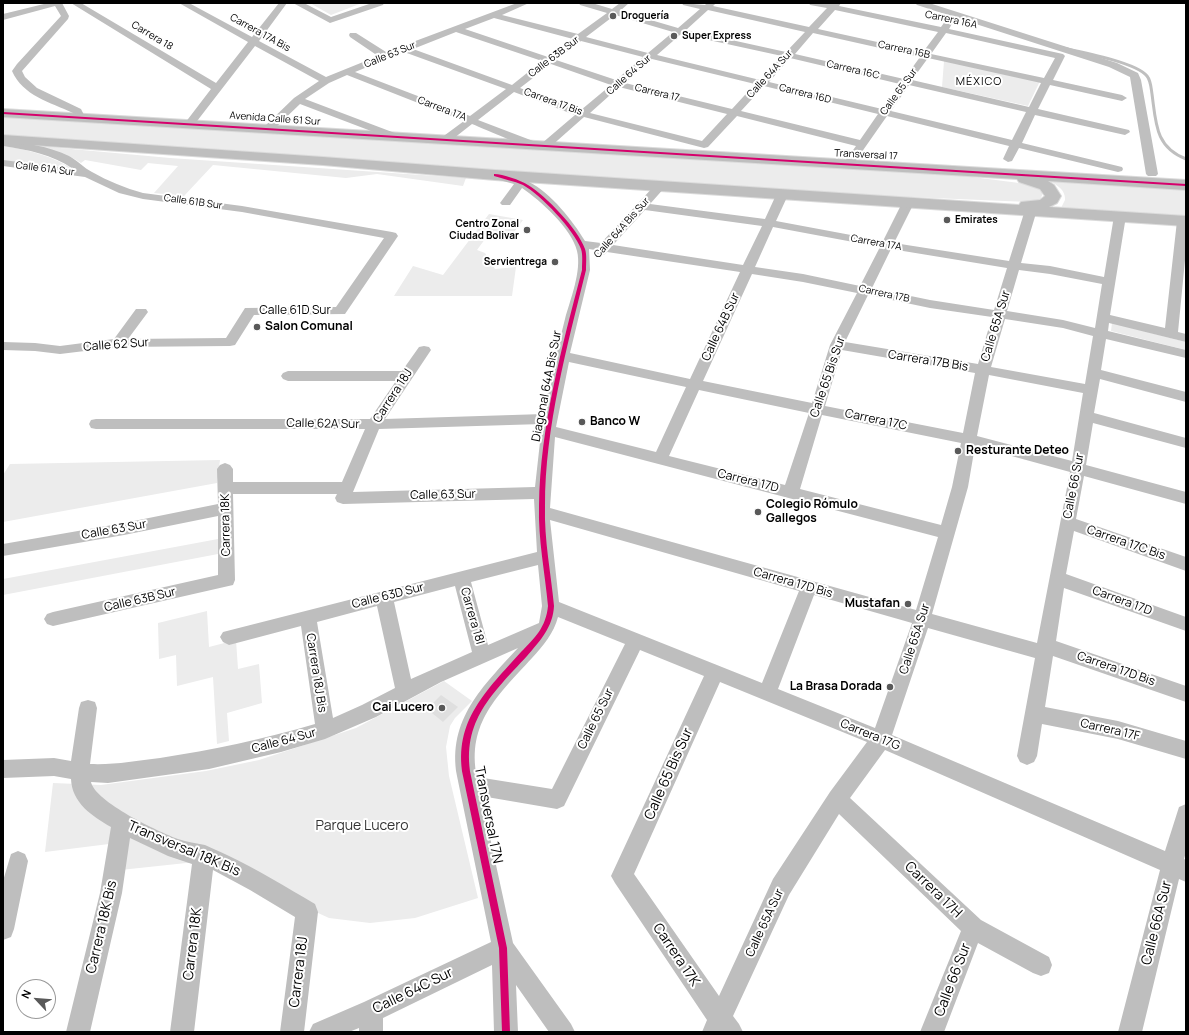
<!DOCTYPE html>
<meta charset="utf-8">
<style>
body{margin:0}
#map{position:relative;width:1189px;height:1035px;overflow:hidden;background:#fff;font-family:Manrope,sans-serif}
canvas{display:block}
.frame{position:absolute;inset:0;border:4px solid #000;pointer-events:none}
.north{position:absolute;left:16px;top:979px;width:40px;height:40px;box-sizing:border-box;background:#fff;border:1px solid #999;border-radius:50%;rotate:296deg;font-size:11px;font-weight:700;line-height:16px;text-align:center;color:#000}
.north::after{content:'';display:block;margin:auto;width:14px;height:18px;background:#595959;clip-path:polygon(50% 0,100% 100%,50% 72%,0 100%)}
</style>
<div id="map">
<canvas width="1189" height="1035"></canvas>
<div class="frame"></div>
<div class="north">N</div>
</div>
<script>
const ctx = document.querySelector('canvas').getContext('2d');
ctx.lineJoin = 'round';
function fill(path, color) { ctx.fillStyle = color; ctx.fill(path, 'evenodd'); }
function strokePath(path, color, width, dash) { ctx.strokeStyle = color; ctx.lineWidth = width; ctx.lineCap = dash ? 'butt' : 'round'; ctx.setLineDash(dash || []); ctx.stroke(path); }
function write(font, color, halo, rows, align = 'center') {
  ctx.font = font + ' Manrope,sans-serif'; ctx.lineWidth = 4; ctx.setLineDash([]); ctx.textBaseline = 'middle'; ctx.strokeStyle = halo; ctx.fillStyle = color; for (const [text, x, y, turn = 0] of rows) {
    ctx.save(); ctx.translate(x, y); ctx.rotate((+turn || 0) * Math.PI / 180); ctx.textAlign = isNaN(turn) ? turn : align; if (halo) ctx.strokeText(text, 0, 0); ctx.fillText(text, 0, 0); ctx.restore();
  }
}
fill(new Path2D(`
 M310,3H362L331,15Z
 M944,61L1040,81L1028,106L942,87Z
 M3,116L941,173L1027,184L1040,189L1043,192C1041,201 1038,201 1029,202L837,194L546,175L232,150L3,136Z
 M27,145L170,158L466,178L463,186L377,174L346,178L213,165L184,196L154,193L178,166L148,163L141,170L85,160L81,163L71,157Z
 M3,146C31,150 52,156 76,171L3,163Z
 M1044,178L1186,189V217L1061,208L1065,200C1066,188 1053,183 1044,178Z
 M489,214L523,220L509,239L488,235L477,250L485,253L495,269L516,267L512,296H394L413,266L443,275Z
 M1112,323L1186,342V350L1111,331Z
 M220,460L217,483L3,522V475L10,464Z
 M218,539V554L3,595V579Z
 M207,611L209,647L236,640L238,669L259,664L262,703L227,713L229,741L217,744L213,677L177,686L176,655L159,659L158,623Z
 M444,681L472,701L455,718L450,726L446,747L449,776L478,898L415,918L370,923L329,918L205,861L111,871L117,843L45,852L53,783L101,785L206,771L259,760L356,728Z`), '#ececec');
strokePath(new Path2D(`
 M1049,45C1070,50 1135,61 1147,76C1151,81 1151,88 1152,94C1156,123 1155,147 1186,159`), '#bfbfbf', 3);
fill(new Path2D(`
 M915,3H929L1117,63L1138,73L1141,80L1158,174L1156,176H1148L1146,174L1130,77L1109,67L917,5Z`), '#bfbfbf');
fill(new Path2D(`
 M441,695L458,707L443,722L427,709Z`), '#dfdfdf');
const highway = new Path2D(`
 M3,109L1186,180V190L1048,181L1054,185L1061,196L1057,203L1049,207L1186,216V226L495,180L323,165L3,143V135L323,157L495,170L1019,205L1021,202L1040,200L1045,196L1040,189L1019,182L1017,179L3,117Z`);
strokePath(highway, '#dbdbdb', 2);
fill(new Path2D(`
 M48,3H62L69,16L68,19L22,71L25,77L37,88L81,109L85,117L84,119H76L73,113C50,102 23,96 12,71L17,64L61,16L55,6L3,20V14Z
 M71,3H81L216,83L248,42L179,3H189L252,37L279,3H287L259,41L326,77L378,56L350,37L349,35L350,33H356L386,52L517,3H529L502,15L578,34L607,13L580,5L579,3H592L612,9L620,3H629L620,11L678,28L700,9L683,5L682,3L705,5L707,3H716L713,6L809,27L827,8L810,5L809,3H841L839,6L941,27L946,20L949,19L953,22L949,29L1063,54L1065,56L1053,80L1122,95L1127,98L1122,101L1050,85L1038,109L1129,130L1130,132L1125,135L1035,115L1022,143L1122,167L1123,169L1122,171L1118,172L1019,148L1012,161L1008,162L1003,159L1009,146L887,116L852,166L848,167L843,164L856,146L737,116L708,147L704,148L584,117L549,148C532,152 490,131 472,124L449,142H441L440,140L441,138L464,121L347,75L329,83L305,99L400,135L401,137L400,139H392L300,104L273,130L269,131L264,128L265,126L294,98L319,81L255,46L194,125L190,126L185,123L211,89ZM708,10L805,32L786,52L686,30ZM835,10L938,32L923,52L818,29ZM615,15L673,32L648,53L586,37ZM494,18L573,39L548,57L465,29ZM456,32L542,61L512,85L413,49ZM813,33L920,57L904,79L795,54ZM946,33L1055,58L1044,78L931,54ZM681,34L782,56L760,80L657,55ZM581,41L643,57L616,80L556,60ZM404,52L506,89L470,116L355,72ZM790,58L900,84L882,109L769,82ZM928,58L1041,83L1029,107L912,80ZM652,59L755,84L732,109L625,83ZM551,64L611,85L581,110L520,88ZM909,85L1026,112L1012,140L891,111ZM764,86L878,114L860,140L741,111ZM619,87L727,114L702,141L590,113ZM514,92L575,115L541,144L478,120Z
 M293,3H304L331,17L372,3H384L383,5L330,23Z
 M3,140C25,143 48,146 69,156C77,160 84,168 92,172C108,181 125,188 143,193L242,206L392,232L396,233L398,236L345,314L254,315L235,345L230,346L118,347L60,354L35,351L3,350V342L35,343L60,346L114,339L136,309H146L148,312L128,339L226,338L245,308L336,307L384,238L242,212L143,199L119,193L85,177L3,166V160L73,169C52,154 28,150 3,146Z
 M496,173C507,175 519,177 529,182C551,193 573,221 585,241L601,243L656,184L660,183L666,186L650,204L765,219L776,195L778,193H786L788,195L776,221L883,241L902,203L904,201H912L914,203L894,243L1009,261L1025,210L1027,208H1035L1037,210L1021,263L1050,266L1104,277L1114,216L1116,214H1124L1126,216L1110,315L1165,328L1177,221L1179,219L1186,218V250L1178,332L1186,334V342L1109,323L1108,331L1186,350V358L1106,339L1101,370L1186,392V402L1100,379L1094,413L1186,438V448L1093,423L1086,465L1186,492V504L1084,476L1076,519L1186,557V571L1074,531L1066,574L1186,617V631L1064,588L1056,641L1186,686V702L1053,656L1045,707L1118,721L1186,741V759L1118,739L1042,724L1037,756L1034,762L1027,765L1020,762L1017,756L1035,658L928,628L892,735L1165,851L1179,807L1186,804V852L1184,859L1186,860V882L1179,879L1142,1032H1118L1160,870L885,750L850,798L981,920L1049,957L1052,965L1049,973L1041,976L1033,973L978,943L944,1032H920L961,931L839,814L789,895L733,1016L739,1024L743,1032H702L707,1020L615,883L611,876L704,676L640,650L564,806L557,809L481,796L513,943L571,1024L575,1032H549L516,985L518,1032H494L492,965L383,1018V1032H359V1028L349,1032H309L313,1024L364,1002L491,942L457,776C447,720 483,686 518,648L441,682L376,717L325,739L281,752L209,769L108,783L91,782C95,802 159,832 178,839C187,842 196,843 205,845C212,848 220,852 227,855C257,869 286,887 315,904L318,912L304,1032H280L295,917L250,890L213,870L194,1032H170L192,864L168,856L130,838L122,893L90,1032H66L100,893L111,827C92,816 72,803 71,779L54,776L3,778V760L54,758L71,761L79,708L81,702L88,700L95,702L97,708L90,764C114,765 136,761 160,758C212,750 264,739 315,724L301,626L229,645L223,642L220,637L223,632L537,552L534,499L343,504L337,502L335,498L337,494H233L235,580L233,585L53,626L47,624L44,619L47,614L53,612L218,575V516L124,535L3,556V544L124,523L218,504L217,469L220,465L225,463L230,465L233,469V482H342L365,429H96L91,428L89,424L91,420L96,419H370L396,381H288L283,379L281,376L283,373L288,371H402L419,347L424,346L429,347L431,350L385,419L544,414C549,382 557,351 565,319C570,300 582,271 577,251C572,229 540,200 522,188L510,205H502L500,203L514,184L492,178L490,176ZM645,210L762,226L743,265L613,245ZM773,227L880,247L860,286L803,274L755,267ZM589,249L595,250L593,253L595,256C601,257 603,256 607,252L740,272L690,379L570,353L590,270ZM891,249L1007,268L994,310L930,300L872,288ZM1019,270L1050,274L1102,284L1095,328L1063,320L1007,311ZM752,274L803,282L857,293L830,345L812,403L703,381ZM868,295L930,308L992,317L978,364L845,342ZM1005,319L1063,328L1093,336L1085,384L991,367ZM842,350L975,373L963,433L825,406ZM569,362L686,387L656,452L556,427ZM989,375L1083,393L1072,461L977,436ZM699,390L809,413L785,485L669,456ZM822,415L961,443L952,487L941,525L800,489ZM542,424L535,487L353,492L379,429ZM555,437L938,537L916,610L550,508ZM975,446L1070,472L1037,643L932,614L968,487ZM550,520L799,591L762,683L559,602ZM538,565L542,606L539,623L488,645L471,582ZM455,586L472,652L411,679L394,602ZM814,595L912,623L875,728L778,689ZM377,606L395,688L362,705L333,718L317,622ZM558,617L625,644L552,789L477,777C466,723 499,694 532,658C543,646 554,633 558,617ZM720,682L867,742L830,792L773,879L719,996L634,874Z
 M18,851L25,854L28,861L14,929L11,937L3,940V881L11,854Z`), '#bebebe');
fill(highway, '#bebebe');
fill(new Path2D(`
 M3,112L1186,184V186L3,114Z
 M494,174C503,174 520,180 528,185C546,196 578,229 585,249C587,255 586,263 586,270C567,347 545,426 545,506C544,540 551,573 554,606C553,627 540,641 527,656C493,693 461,721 471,776L507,948L510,1032H502L499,948L463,776C453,721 487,690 521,652C535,638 546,627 548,606C545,573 538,539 539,506C540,426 562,347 582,270C582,263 583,255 581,249C574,230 541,195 523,185C514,181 503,179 494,176Z`), '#d6006c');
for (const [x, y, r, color] of [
 [613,16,4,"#595959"],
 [674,36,4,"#595959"],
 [947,220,4,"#595959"],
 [527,230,4,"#595959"],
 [555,262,4,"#595959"],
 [257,327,4,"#595959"],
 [582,422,4,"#595959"],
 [958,451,4,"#595959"],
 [758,512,4,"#595959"],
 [908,604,4,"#595959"],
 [890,687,4,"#595959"],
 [442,708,4,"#595959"]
]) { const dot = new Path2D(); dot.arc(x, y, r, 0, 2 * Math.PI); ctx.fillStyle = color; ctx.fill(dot); strokePath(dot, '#fff', 1.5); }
write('bold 10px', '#000', '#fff', [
 ["Droguería",621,16],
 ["Super Express",682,36],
 ["Emirates",955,220],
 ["Centro Zonal",519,224,"right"],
 ["Ciudad Bolivar",519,236,"right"],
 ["Servientrega",547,262,"right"]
], 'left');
write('10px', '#000', '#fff', [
 ["Carrera 16A",951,20,12],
 ["Carrera 17A Bis",260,33,29],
 ["Carrera 18",152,36,31],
 ["Carrera 16B",904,50,12],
 ["Calle 63 Sur",390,55,-22],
 ["Calle 63B Sur",554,57,-37],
 ["Carrera 16C",853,70,13],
 ["Calle 64A Sur",770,74,-47],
 ["Calle 64 Sur",629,75,-41],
 ["Calle 65 Sur",899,92,-54],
 ["Carrera 17",657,93,14],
 ["Carrera 16D",805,94,14],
 ["Carrera 17 Bis",553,102,20],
 ["Carrera 17A",442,109,21],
 ["Avenida Calle 61 Sur",275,119,4],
 ["Transversal 17",866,155,3],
 ["Calle 61A Sur",45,169,7],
 ["Calle 61B Sur",193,202,8],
 ["Calle 64A Bis Sur",622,228,-48],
 ["Carrera 17A",876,243,10],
 ["Carrera 17B",884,294,12]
]);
ctx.letterSpacing = '1px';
write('11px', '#000', '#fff', [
 ["MÉXICO",979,82]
]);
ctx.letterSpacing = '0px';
write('12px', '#000', '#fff', [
 ["Calle 61D Sur",295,311],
 ["Calle 65A Sur",996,326,-73],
 ["Calle 64B Sur",721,327,-65],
 ["Calle 62 Sur",116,345,-4],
 ["Carrera 17B Bis",928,361,9],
 ["Calle 65 Bis Sur",828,377,-71],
 ["Diagonal 64A Bis Sur",547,386,-79],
 ["Carrera 18J",393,396,-57],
 ["Carrera 17C",876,420,12],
 ["Calle 62A Sur",323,424,1],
 ["Carrera 17D",748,481,14],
 ["Calle 66 Sur",1074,486,-79],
 ["Calle 63 Sur",443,495,-1],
 ["Carrera 18K",226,525,-91],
 ["Calle 63 Sur",114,530,-10],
 ["Carrera 17C Bis",1126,543,19],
 ["Carrera 17D Bis",793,583,16],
 ["Calle 63D Sur",388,596,-14],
 ["Calle 63B Sur",140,600,-13],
 ["Carrera 17D",1122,601,20],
 ["Carrera 18I",472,616,74],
 ["Calle 65A Sur",915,639,-72],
 ["Carrera 17D Bis",1116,669,19],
 ["Carrera 18J Bis",316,673,81],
 ["Calle 65 Sur",596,719,-64],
 ["Carrera 17F",1110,730,13],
 ["Carrera 17G",870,735,22],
 ["Calle 64 Sur",284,741,-15],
 ["Calle 65A Sur",765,923,-65]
]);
write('bold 12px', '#000', '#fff', [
 ["Salon Comunal",265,327],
 ["Banco W",590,422],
 ["Resturante Deteo",966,451],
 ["Colegio Rómulo",766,505],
 ["Gallegos",766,519],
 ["Mustafan",900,604,"right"],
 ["La Brasa Dorada",882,687,"right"],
 ["Cai Lucero",434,708,"right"]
], 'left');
write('14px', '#000', '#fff', [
 ["Calle 65 Bis Sur",669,774,-66],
 ["Transversal 17N",488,815,79],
 ["Transversal 18K Bis",184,849,23],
 ["Carrera 17H",933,890,44],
 ["Calle 66A Sur",1157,923,-76],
 ["Carrera 18K Bis",102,927,-77],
 ["Carrera 18K",193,944,-83],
 ["Carrera 17K",676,955,56],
 ["Carrera 18J",299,972,-83],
 ["Calle 66 Sur",953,980,-69],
 ["Calle 64C Sur",413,991,-26]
]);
write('14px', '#333', '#fff', [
 ["Parque Lucero",362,826]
]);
</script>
